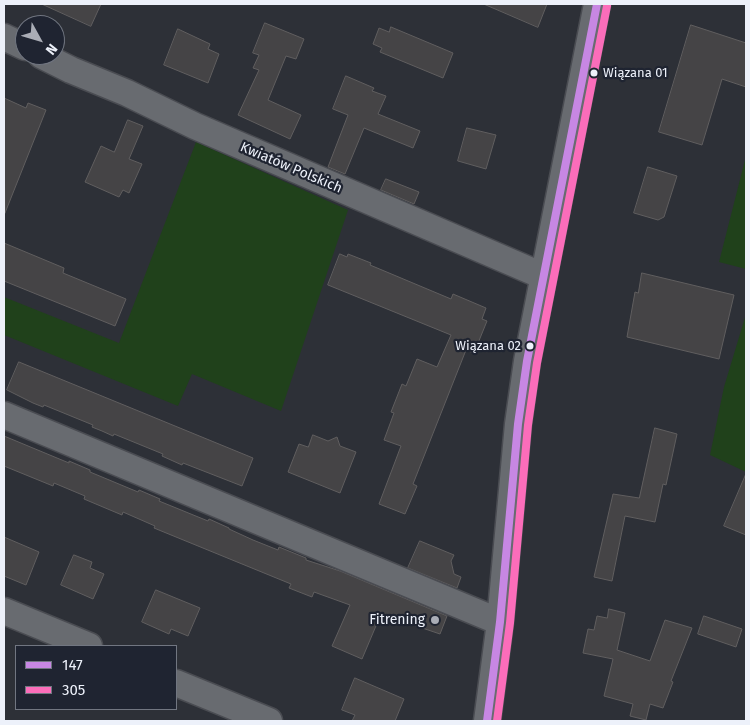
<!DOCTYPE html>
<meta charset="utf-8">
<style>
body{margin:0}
#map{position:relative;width:750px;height:725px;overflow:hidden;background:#2d3037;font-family:"Fira Sans",sans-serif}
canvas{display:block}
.frame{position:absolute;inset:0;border:5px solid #edf1fa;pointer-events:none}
.legend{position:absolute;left:15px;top:645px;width:162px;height:65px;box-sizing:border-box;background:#1f2431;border:1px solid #717681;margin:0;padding:6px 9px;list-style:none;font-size:15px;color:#edf1fa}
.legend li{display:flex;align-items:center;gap:10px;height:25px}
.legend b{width:25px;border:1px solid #717681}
.north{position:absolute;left:15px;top:15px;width:50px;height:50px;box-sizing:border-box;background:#1f2431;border:1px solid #717681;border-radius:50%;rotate:129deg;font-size:14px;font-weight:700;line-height:20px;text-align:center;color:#edf1fa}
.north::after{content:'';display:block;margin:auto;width:18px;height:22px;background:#aaadb6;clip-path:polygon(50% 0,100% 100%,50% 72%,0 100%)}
</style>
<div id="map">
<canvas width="750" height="725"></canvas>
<div class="frame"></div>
<ul class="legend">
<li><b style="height:6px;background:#c787e3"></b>147</li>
<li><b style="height:6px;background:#fb6dba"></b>305</li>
</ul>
<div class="north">N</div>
</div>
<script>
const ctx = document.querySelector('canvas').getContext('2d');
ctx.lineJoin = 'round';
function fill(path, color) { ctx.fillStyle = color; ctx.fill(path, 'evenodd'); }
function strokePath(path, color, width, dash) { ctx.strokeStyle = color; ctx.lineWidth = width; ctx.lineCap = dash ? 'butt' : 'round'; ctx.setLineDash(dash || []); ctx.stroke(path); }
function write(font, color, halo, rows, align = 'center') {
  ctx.font = font + ' "Fira Sans",sans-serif'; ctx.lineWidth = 4.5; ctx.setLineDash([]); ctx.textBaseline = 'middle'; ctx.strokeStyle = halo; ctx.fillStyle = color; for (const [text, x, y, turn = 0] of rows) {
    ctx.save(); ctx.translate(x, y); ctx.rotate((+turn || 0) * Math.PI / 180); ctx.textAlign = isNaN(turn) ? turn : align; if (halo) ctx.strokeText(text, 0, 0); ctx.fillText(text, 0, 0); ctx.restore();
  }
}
fill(new Path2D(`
 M196,142L348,210L281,411L192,374L178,406L4,335V297L119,343Z
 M746,156V269L719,262Z
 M746,314V472L710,455L724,387Z`), '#20411b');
const building = new Path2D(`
 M42,4H101L91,26Z
 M484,4H547L538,27Z
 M265,23L304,39L296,59L286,56L268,100L301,115L290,139L238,115L259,70L253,68L259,55L253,53Z
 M691,25L746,43V87L722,79L702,145L659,132Z
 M391,27L453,53L443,78L380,52L382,48L373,44L379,28L389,32Z
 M178,29L210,44L208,49L219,54L208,83L164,65Z
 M346,76L374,88L372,91L386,96L378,114L420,131L413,148L364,128L345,174L328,167L348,115L333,109Z
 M4,98L26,108L28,103L46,110L5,213Z
 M128,120L143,126L129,159L142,164L129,193L123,190L119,197L85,182L101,146L114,152Z
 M467,128L496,135L486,169L458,161Z
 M648,167L677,176L664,217L658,220L634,213Z
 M386,179L419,192L414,204L381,190Z
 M4,243L64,268L63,273L126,299L115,326L4,281Z
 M340,254L347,257L348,254L371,263L370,265L451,299L453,294L486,308L482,319L487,321L474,353L466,350L413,484L417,486L405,514L379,504L401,446L384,440L394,413L391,412L402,384L406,386L417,359L437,367L451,335L328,285Z
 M642,273L734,295L719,359L627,337L635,292L638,293Z
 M19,362L253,458L242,486L183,463L182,465L162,456L163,454L114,434L113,436L102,431L92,427L93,425L44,405L43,407L33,403L7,390Z
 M655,428L677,434L666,485L663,484L655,522L625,516L612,581L594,577L613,494L639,498Z
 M313,435L328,441L337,437L340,446L356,452L340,493L288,472L299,444L308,447Z
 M4,436L69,463V461L90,470V472L138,492L139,490L160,499L159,501L208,521L209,519L229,528V529L253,540L278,550L279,547L306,558V560L340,571L447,616L440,634L381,614L362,659L332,646L350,605L314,592L312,597L289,588L291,584L154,528L155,526L123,512L122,515L84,499L85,496L54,483L53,486L4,466Z
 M746,474V535L724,526Z
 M4,537L39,552L26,585L4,576Z
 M420,541L454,555L451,561L454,574L461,577L457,588L408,568Z
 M74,555L92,562L90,568L104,574L93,599L61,585Z
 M156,590L200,608L188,636L171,629L169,634L142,622Z
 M609,609L625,613L617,650L650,661L665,620L692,628L671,681L673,682L663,708L650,704L646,720L630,716L633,704L604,696L613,659L583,653L588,629L594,630L597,616L607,618Z
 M704,616L742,629L736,647L698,634Z
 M355,678L404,699L395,721H352L355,715L342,710Z`);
fill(building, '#454446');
strokePath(building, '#605e5f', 1);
const minor = new Path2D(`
 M4,37L25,47
 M41,55L71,70L127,93L195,126L543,276
 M4,415L500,622
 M4,611L89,646
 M176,683L269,721
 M487,721L500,622L518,424L527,361L597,4`);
strokePath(minor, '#4a4c52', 29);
strokePath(minor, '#686b70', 26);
strokePath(new Path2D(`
 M487,721L500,622L518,424L527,361L597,4`), '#c787e3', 8);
strokePath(new Path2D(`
 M497,721L510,623L528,425L537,363L607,6`), '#fb6dba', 8);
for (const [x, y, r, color] of [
 [594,73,4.5,"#edf1fa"],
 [530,346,4.5,"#edf1fa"],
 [435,620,5,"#aaadb6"]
]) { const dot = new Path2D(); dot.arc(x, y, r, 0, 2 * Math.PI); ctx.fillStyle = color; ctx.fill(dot); strokePath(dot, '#1f2431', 2); }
write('13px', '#edf1fa', '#1f2431', [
 ["Wiązana 01",603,73],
 ["Wiązana 02",521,346,"right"]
], 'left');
write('14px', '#edf1fa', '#1f2431', [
 ["Kwiatów Polskich",291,168,23]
]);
write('14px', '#edf1fa', '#1f2431', [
 ["Fitrening",425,620]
], 'right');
</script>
